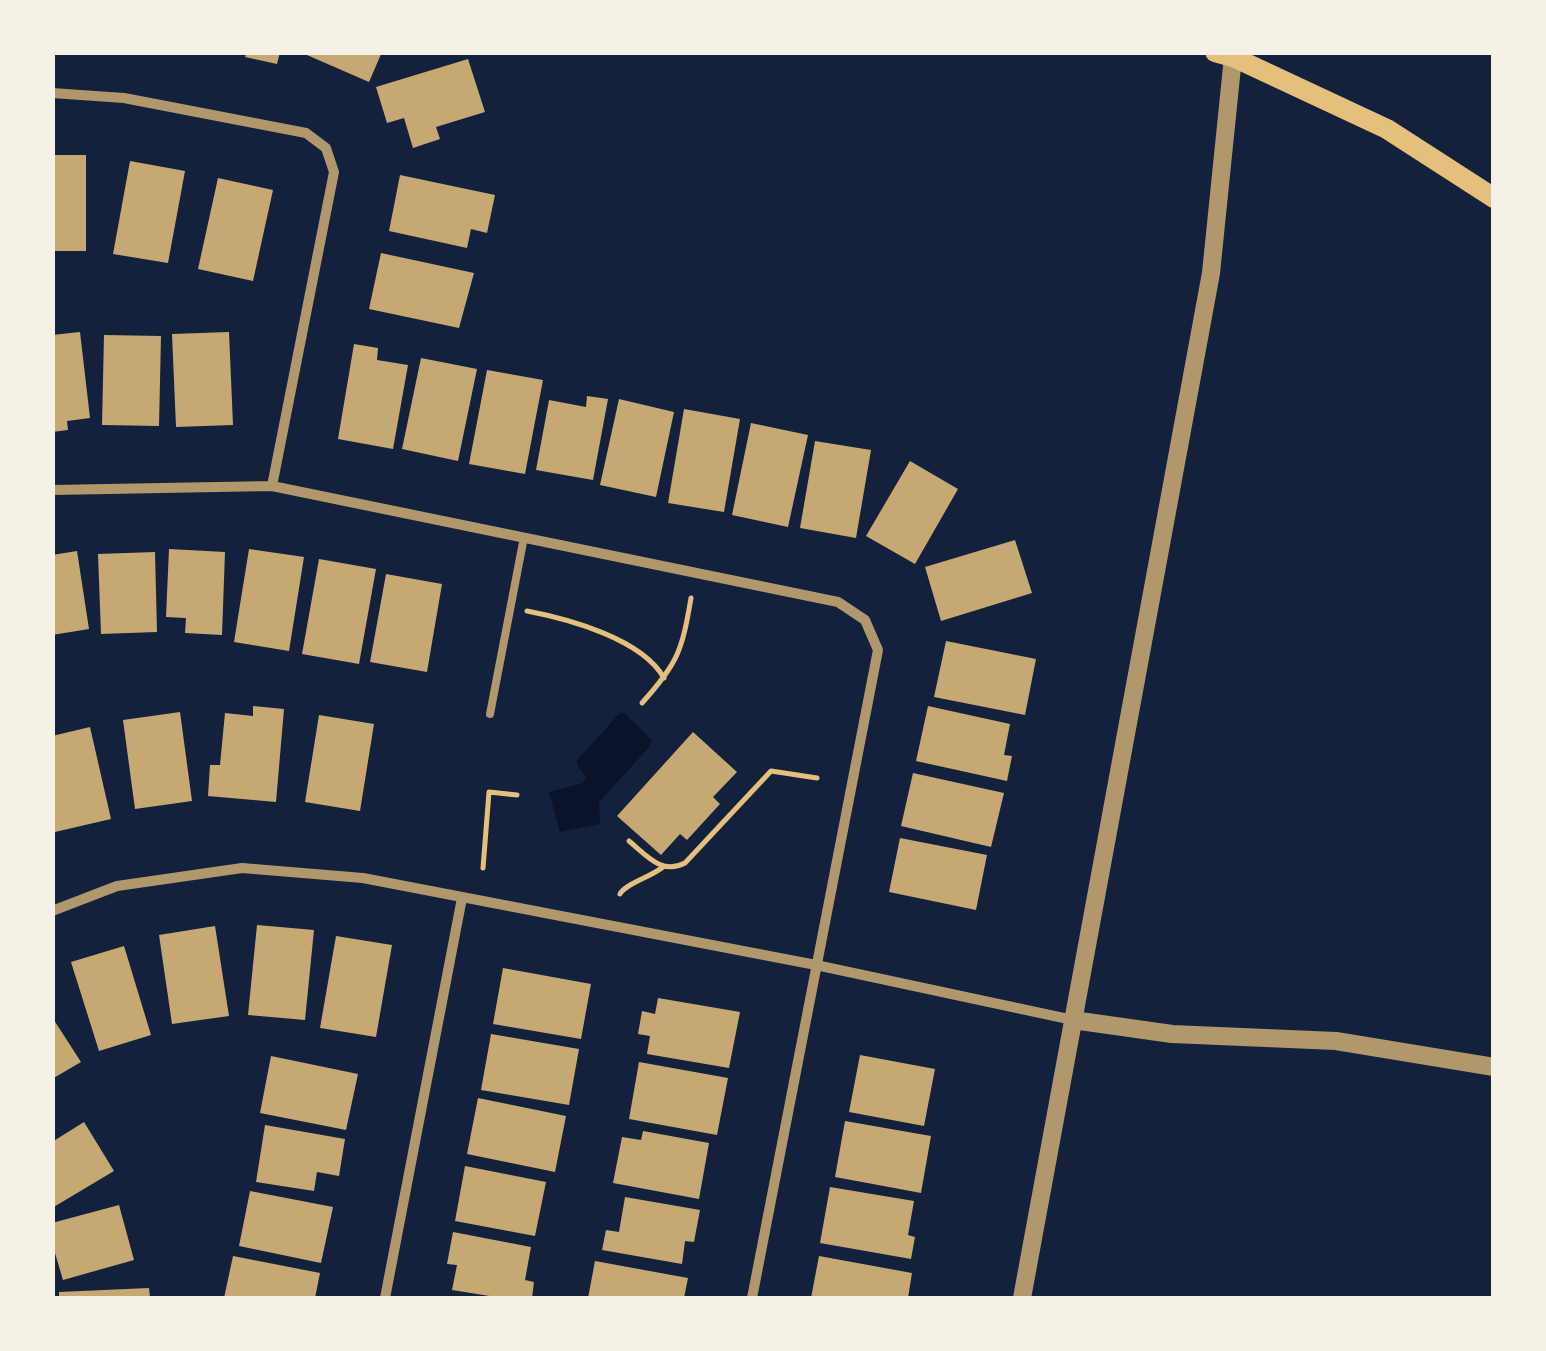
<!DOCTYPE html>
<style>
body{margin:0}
#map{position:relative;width:1546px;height:1351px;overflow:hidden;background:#14213d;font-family:"Source Serif 4",serif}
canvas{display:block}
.frame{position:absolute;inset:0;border:55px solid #f6f1e7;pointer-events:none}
</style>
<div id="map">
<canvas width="1546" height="1351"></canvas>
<div class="frame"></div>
</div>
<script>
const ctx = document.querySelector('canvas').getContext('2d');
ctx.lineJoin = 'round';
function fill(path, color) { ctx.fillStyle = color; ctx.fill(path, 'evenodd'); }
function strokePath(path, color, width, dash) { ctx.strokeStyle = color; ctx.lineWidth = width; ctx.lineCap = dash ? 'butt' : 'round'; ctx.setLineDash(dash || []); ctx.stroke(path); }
fill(new Path2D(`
 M620,713H624L652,740L651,745L599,802L600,824L560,832L549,792L583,783L586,777L577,765V760Z`), '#0b132b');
fill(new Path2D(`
 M247,52H280L277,64L245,57Z
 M300,52H382L369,82Z
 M468,59L485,112L436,127L440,139L413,148L404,118L387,123L376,87Z
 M52,155H86V251H52Z
 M130,161L185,171L168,263L113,254Z
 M400,175L495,195L487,233L471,229L467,248L389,231Z
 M218,178L273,190L253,281L198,269Z
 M381,253L474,273L459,328L369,309Z
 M80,332L90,418L67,421L68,430L52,432V335Z
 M229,332L233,425L176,427L172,334Z
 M104,335L161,336L159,426L102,425Z
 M354,344L378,348L377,360L408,365L393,449L338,439Z
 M421,358L477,369L458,461L402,449Z
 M487,370L543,380L525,474L469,464Z
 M587,396L608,399L593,480L536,470L549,400L586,407Z
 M619,399L674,412L656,497L600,485Z
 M684,409L740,419L724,512L668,503Z
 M751,423L808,435L788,527L732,515Z
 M815,441L871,450L856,538L800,528Z
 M910,461L958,489L915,564L866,536Z
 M1015,540L1032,593L941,621L925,567Z
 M169,549L225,552L222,635L185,633L186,618L166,617Z
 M249,549L304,557L289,651L234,642Z
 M77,551L89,629L52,635V555Z
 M155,552L157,632L101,634L98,554Z
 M319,559L376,569L359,664L302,654Z
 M386,574L442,584L427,672L370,662Z
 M946,641L1036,659L1025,715L934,697Z
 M253,706L284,709L276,802L208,796L210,765H220L225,713L253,716Z
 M928,706L1010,724L1004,755L1012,756L1007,781L916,761Z
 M180,712L192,801L135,809L123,720Z
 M319,715L374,724L360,811L305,802Z
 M90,727L111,819L55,832L52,736Z
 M693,732L737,772L713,797L720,804L687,840L680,834L661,855L617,816Z
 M913,773L1004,793L991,847L901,826Z
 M900,838L987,855L976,910L889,892Z
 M257,925L314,930L305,1020L248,1015Z
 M215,926L229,1016L172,1024L159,935Z
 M336,936L392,945L376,1037L320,1028Z
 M124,946L151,1035L99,1051L71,962Z
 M503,968L591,984L581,1039L493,1024Z
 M658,998L740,1012L729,1068L647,1054L650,1036L638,1034L642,1011L655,1014Z
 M52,1017L81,1062L52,1079Z
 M491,1034L579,1049L569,1105L481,1090Z
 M860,1055L935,1069L924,1126L849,1112Z
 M271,1056L358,1074L346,1130L260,1113Z
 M639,1062L728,1078L717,1135L629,1119Z
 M478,1098L566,1116L555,1172L467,1154Z
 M845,1121L931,1136L921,1193L835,1177Z
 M84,1122L114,1171L52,1208V1142Z
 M265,1125L345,1139L339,1176L317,1172L314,1191L256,1182Z
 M643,1131L709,1143L699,1199L613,1183L622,1137L641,1140Z
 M465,1166L546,1182L535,1236L455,1221Z
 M830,1187L914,1201L908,1235L915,1237L911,1259L820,1243Z
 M250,1191L333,1207L321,1263L239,1246Z
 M625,1197L700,1210L694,1242L685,1241L682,1264L602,1250L606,1230L619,1232Z
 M119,1205L134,1260L63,1280L52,1243V1223Z
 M453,1232L531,1247L525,1280L534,1282L532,1298H502L452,1290L457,1265L447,1264Z
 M233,1256L320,1273L315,1298H224Z
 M819,1256L912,1273L908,1298H811Z
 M595,1261L688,1278L684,1298H588Z
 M149,1288L150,1298H59V1292Z`), '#c6a872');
strokePath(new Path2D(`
 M527,611C569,619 642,639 664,678
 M642,703C678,663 682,651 691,598
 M629,841C647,856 662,875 685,863L771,771L817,778
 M483,868L489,792L517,795
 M620,894C625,884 651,877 663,867`), '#e5c07b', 5);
strokePath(new Path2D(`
 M490,714L524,537`), '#b1986c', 8);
strokePath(new Path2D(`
 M52,93L124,98L306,133L326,148L334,172L272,486
 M52,490L272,486L838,602L865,620L878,650L752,1298
 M52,911L117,886L242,868L363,878L816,965L1073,1020
 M385,1298L462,898`), '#b1986c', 10);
strokePath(new Path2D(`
 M1073,1020L1172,1034L1336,1041L1494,1067
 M1022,1298L1211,273L1233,57`), '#b1986c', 18);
strokePath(new Path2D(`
 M1215,52L1233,57L1387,129L1494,198`), '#e5c07b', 20);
</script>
